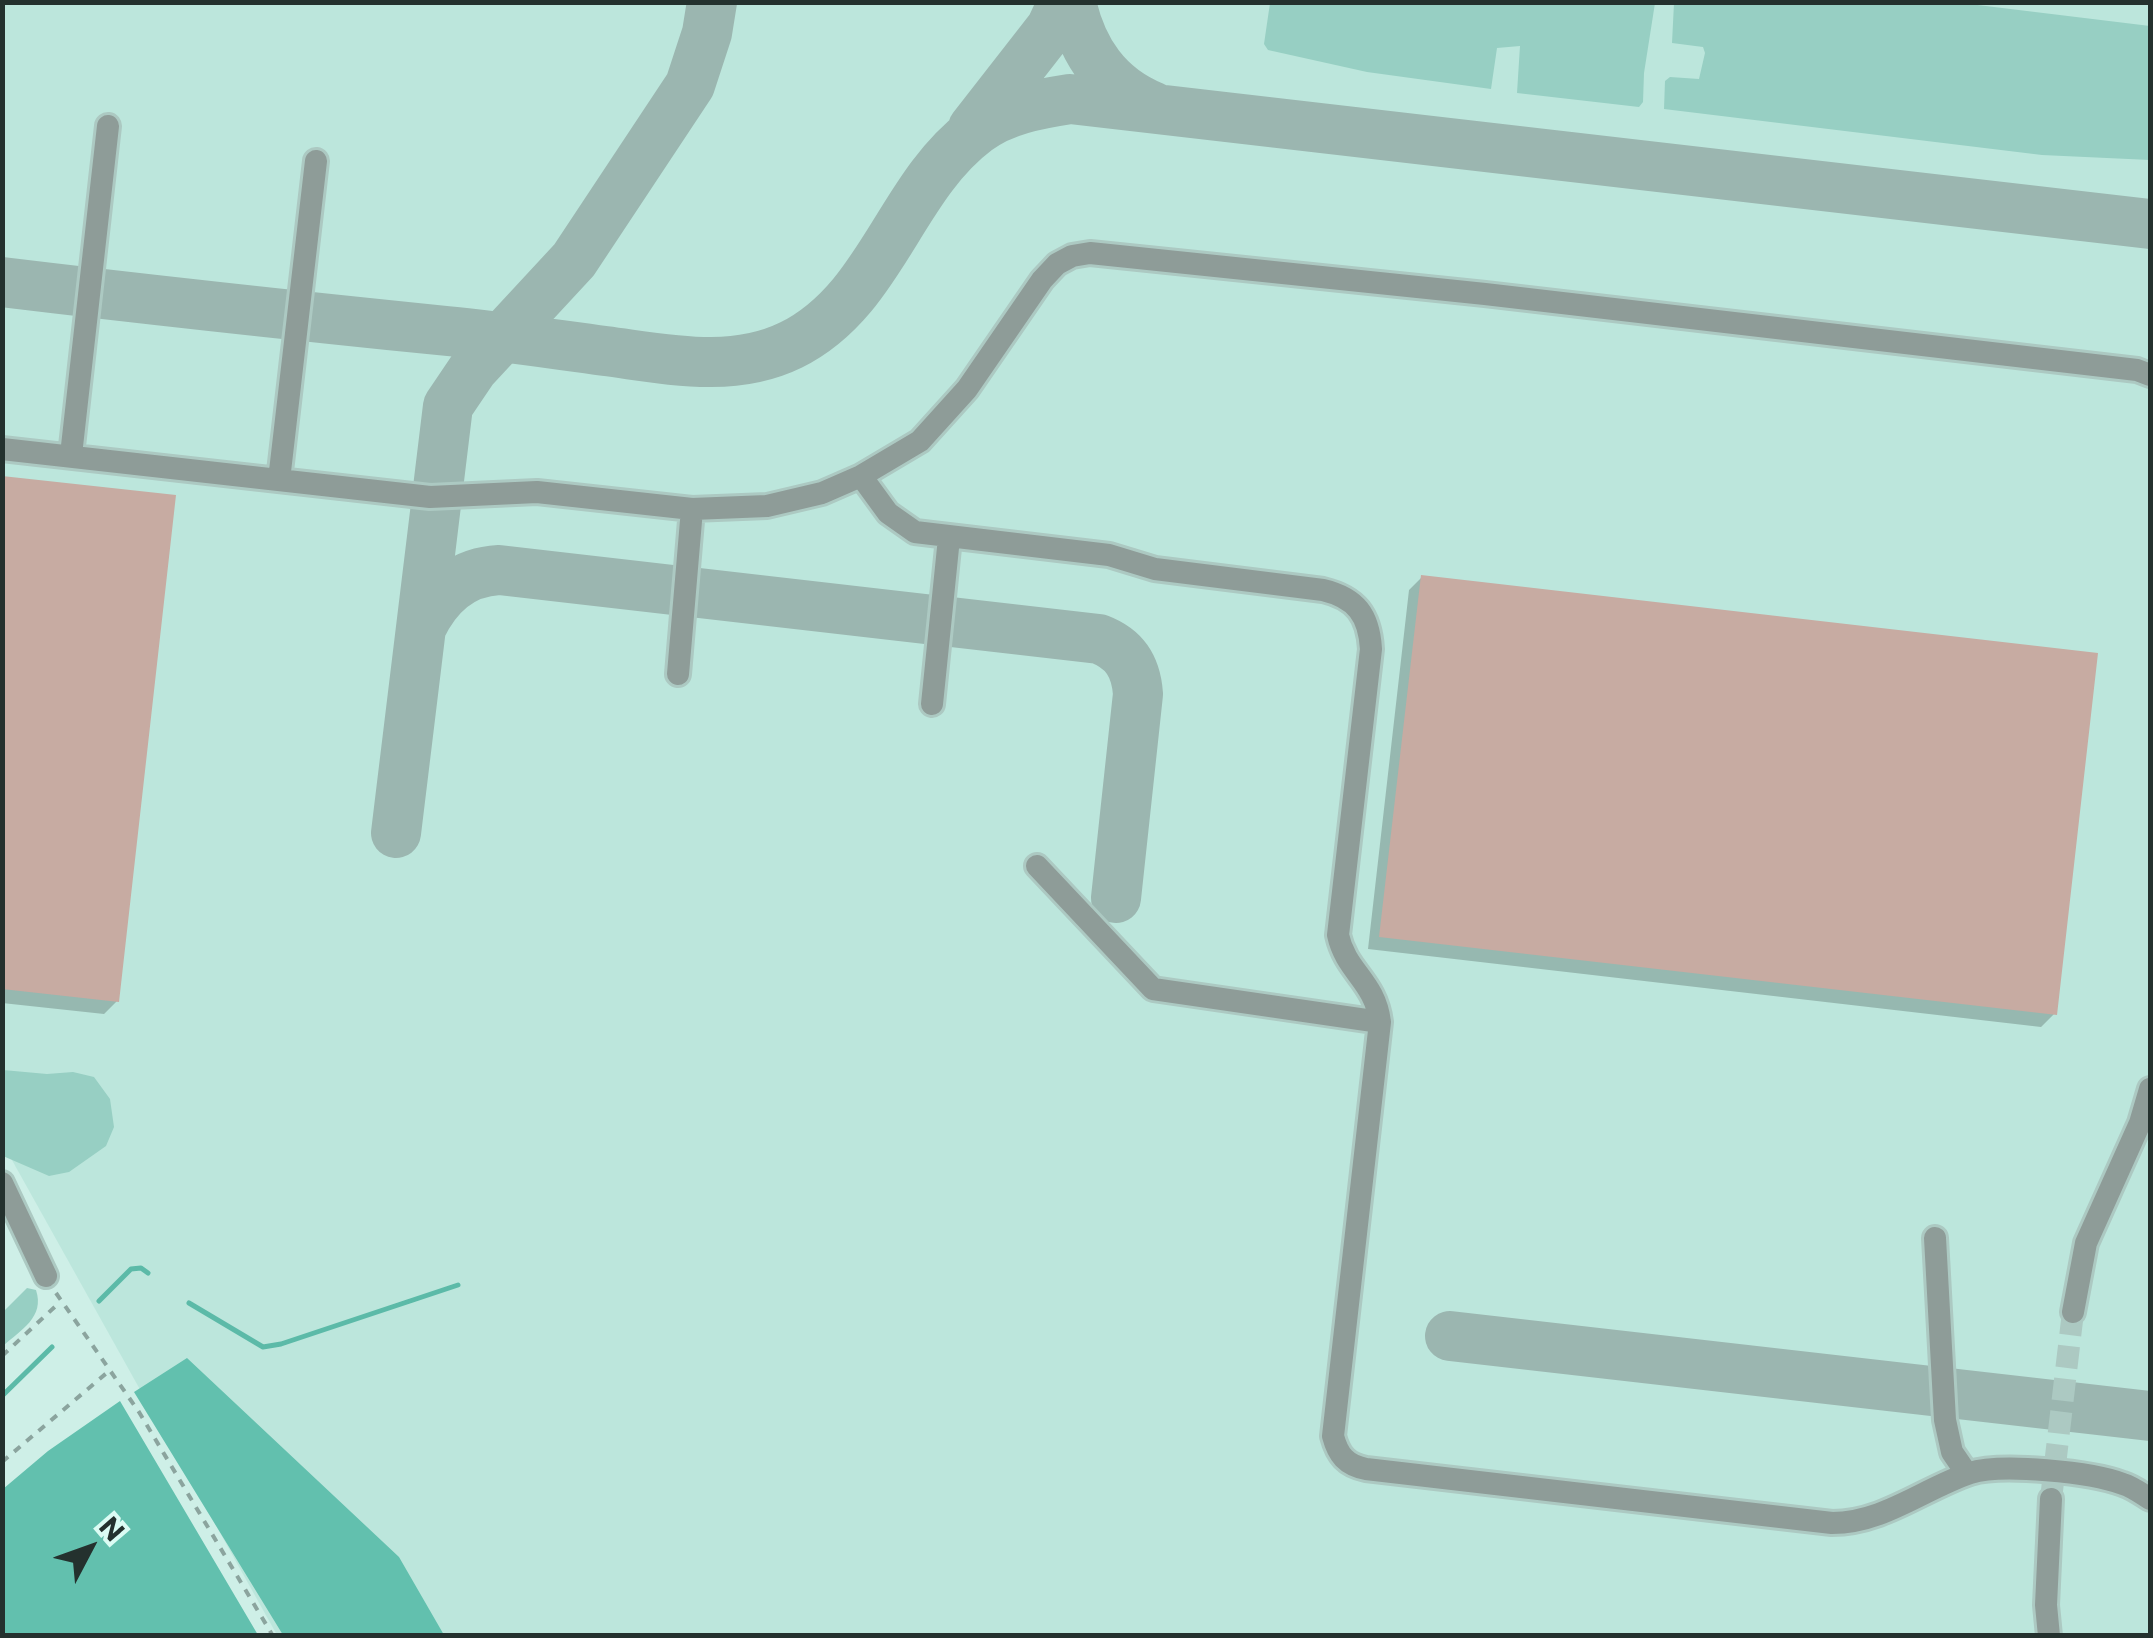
<!DOCTYPE html>
<style>
body{margin:0}
#map{position:relative;width:2153px;height:1638px;overflow:hidden;background:#ceefe7;font-family:Commissioner,sans-serif}
canvas{display:block}
.frame{position:absolute;inset:0;border:5px solid #24312e;pointer-events:none}
.north{position:absolute;left:40px;top:1498px;width:100px;height:100px;-webkit-text-stroke:8px #dbfcf4;paint-order:stroke;rotate:49deg;font-size:28px;font-weight:700;line-height:40px;text-align:center;color:#24312e}
.north::after{content:'';display:block;margin:auto;width:35px;height:45px;background:#24312e;clip-path:polygon(50% 0,100% 100%,50% 72%,0 100%)}
</style>
<div id="map">
<canvas width="2153" height="1638"></canvas>
<div class="frame"></div>
<div class="north">N</div>
</div>
<script>
const ctx = document.querySelector('canvas').getContext('2d');
ctx.lineJoin = 'round';
function fill(path, color) { ctx.fillStyle = color; ctx.fill(path, 'evenodd'); }
function strokePath(path, color, width, dash) { ctx.strokeStyle = color; ctx.lineWidth = width; ctx.lineCap = dash ? 'butt' : 'round'; ctx.setLineDash(dash || []); ctx.stroke(path); }
fill(new Path2D(`
 M2,3H2150V1635H277L3,1144Z`), '#bce6dc');
fill(new Path2D(`
 M1728,2H1953L2150,26V160L2042,155L1664,109L1665,81L1670,77L1699,79L1705,53L1703,47L1672,43L1674,3H1720L1722,5Z
 M1270,3H1655L1644,73L1643,102L1639,107L1517,93L1520,46L1497,48L1491,89L1367,72L1268,50L1264,44Z
 M3,1070L47,1074L73,1072L94,1077L110,1099L114,1127L106,1146L69,1172L49,1176L3,1156Z
 M27,1288L36,1290C45,1317 21,1330 3,1346V1312Z`), '#97cfc3');
fill(new Path2D(`
 M187,1358L399,1557L444,1635H283L134,1392Z
 M120,1401L258,1635H3V1489L48,1451Z`), '#62c0ae');
fill(new Path2D(`
 M2,478L117,1001L104,1014L2,1003Z
 M1422,577L2054,1014L2041,1027L1368,949L1409,590Z`), '#0003');
strokePath(new Path2D(`
 M99,1301L131,1269L141,1268L148,1273
 M189,1303L263,1347L281,1344L458,1285
 M2,1396L52,1347`), '#5cbaa8', 5);
strokePath(new Path2D(`
 M1071,2C1082,51 1107,88 1154,107
 M973,128L1051,28L1063,2
 M2,282C151,300 299,316 447,331C500,336 552,344 605,351C667,359 732,374 791,345C882,300 899,188 977,130C1003,110 1038,104 1070,99L2150,224
 M421,628C437,595 461,572 499,570L1099,639C1125,649 1136,666 1138,694L1116,898
 M396,833L448,406L473,369L574,260L690,85L707,33L712,2
 M1450,1336L2150,1416`), '#9bb6b0', 50);
fill(new Path2D(`
 M2,476L176,495L119,1002L2,989Z
 M1421,575L2098,653L2057,1015L1379,937Z`), '#c7aba2');
strokePath(new Path2D(`
 M2051,1499L2073,1312`), '#acc9c2', 22, [22, 11]);
const minor = new Path2D(`
 M2,449L430,497L537,492L692,509L767,506L822,493L861,476L920,441L967,389L1042,280L1057,264L1072,256L1090,253L1485,294L2137,370L2150,375
 M71,455L108,126
 M861,476L888,513L915,532L1109,555L1155,569L1323,590C1356,598 1369,615 1371,649L1338,935C1346,972 1375,981 1380,1022L1333,1436C1338,1455 1346,1465 1366,1469L1832,1523C1883,1523 1923,1489 1970,1473C2001,1463 2092,1472 2123,1484C2133,1487 2142,1494 2150,1499
 M279,480L316,161
 M678,674L692,509
 M932,704L949,538
 M1037,866L1153,989L1380,1022
 M2,1183L46,1276
 M1935,1238L1945,1420L1952,1452L1967,1474
 M2073,1312L2086,1243L2140,1123L2150,1089
 M2049,1636L2046,1605L2051,1499`);
strokePath(minor, '#acc9c2', 28);
strokePath(new Path2D(`
 M56,1293L139,1412L273,1636
 M2,1356L60,1302
 M2,1462L109,1371`), '#8ba49e', 4, [8, 8]);
strokePath(minor, '#8e9c98', 22);
</script>
